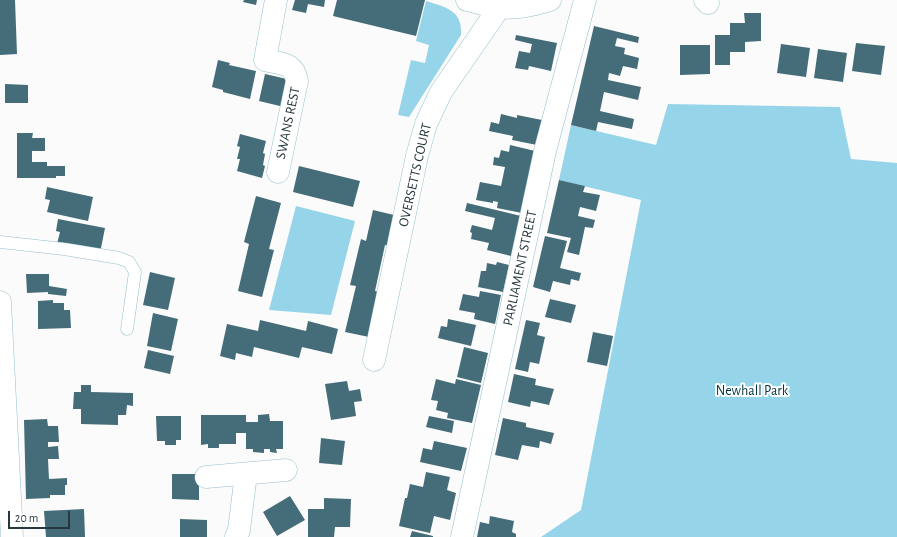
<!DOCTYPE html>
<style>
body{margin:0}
#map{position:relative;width:897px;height:537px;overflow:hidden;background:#fbfbfb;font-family:"Alegreya Sans",sans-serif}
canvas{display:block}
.scale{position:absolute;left:8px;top:511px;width:62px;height:18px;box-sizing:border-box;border:2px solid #26373d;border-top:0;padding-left:5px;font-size:12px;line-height:14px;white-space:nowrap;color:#26373d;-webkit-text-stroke:3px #fff;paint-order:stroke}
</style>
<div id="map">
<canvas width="897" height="537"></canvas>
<div class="scale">20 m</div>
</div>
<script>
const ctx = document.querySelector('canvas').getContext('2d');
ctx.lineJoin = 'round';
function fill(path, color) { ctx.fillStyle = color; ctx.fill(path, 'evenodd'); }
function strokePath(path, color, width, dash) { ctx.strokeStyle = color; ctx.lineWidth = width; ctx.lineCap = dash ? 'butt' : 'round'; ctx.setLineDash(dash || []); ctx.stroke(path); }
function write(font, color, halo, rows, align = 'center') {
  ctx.font = font + ' "Alegreya Sans",sans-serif'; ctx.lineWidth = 4; ctx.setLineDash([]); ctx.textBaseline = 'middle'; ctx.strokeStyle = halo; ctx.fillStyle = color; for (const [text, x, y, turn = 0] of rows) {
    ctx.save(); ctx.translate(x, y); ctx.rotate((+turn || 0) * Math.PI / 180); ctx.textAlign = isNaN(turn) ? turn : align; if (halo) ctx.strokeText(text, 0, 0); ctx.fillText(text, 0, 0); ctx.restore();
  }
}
fill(new Path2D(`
 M426,1C445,7 463,10 461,35L409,117L398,115L411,60L425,63L429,45L416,41Z
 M668,104L840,107L851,159L897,163V537H541L581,510L641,200L559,180L571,125L656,145Z
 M296,206L355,221L331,315L269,310Z`), '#96d5e9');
fill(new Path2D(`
 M0,0H15L17,54L0,55Z
 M244,0H257L256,5L243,2Z
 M295,0H325L324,7L308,4L306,13L292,10Z
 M337,0H425L416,36L333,16Z
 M744,13H761V41L745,42V52H730V65H715V35H730V23H745Z
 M594,26L639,37L638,43L617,38L615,46L625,48L624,54L639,58L637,69L623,66L620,76L609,73L608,80L641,87L638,100L604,92L600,111L634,119L632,129L598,122L596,131L571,125Z
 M516,35L557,43L551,71L529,66L528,70L515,68L519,51L530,53L532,44L515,40Z
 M856,43L885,46L881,75L852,71Z
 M781,44L810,48L806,77L777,73Z
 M680,45H710V74L680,75Z
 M818,49L847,53L843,82L814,78Z
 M218,60L230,63L229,65L256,71L250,99L223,92V90L212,87Z
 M265,74L291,80L284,107L259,101Z
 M5,84L28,85V103H5Z
 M501,114L517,118V115L542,120L537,145L512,140L513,136L489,131L491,122L499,124Z
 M17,133H33L32,138H45V151H32V162H47V166H65V176H56V178H17Z
 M240,134L266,141L263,153L265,154L263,165L265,166L262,178L237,171L240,159H237L240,147L237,146Z
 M510,145L535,151L522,213L497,208L498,202L493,201V203L476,200L480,182L501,186L505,167L493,165L494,157L499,158L501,150L509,152Z
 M299,166L360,181L353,207L293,192Z
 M559,180L585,186L583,192L600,195L596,211L580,207L578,216L595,220L593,228L585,227L579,255L567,252L571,238L547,233Z
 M47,187L93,197L88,221L47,212L50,200L45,199Z
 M256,196L281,203L269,249L274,250L262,297L238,291L249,244L244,242Z
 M467,203L521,216L511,256L487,250L489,243L471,239L472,233L470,232L472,225L492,230L495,218L465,211Z
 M373,210L398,216L390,246L385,245L375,291L380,292L369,337L345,332L356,286L350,285L361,239L366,241Z
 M58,219L105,228L100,253L57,244L60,232L56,231Z
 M545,236L567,241L560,268L581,273L579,281L571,279L570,285L553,281L550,292L533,287Z
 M497,262L509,265L503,292L478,287L481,271H486L487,263L496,265Z
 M150,272L175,278L168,310L143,305Z
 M26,274H49V286L67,289L66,296L48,294V292L27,293Z
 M480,291L501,295L495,324L474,319L475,313L459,310L463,294L479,297Z
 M550,299L576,305L571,323L545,317Z
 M53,300V303H64V310H70L71,328L38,329V301Z
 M153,313L178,319L171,351L147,346Z
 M448,319L476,325L471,346L438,338L441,326L447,327Z
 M260,320L306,331L308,321L338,329L332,354L302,347L299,358L254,347L252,357L236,353L235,360L220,356L227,324L258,331Z
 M526,320L540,323L537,335L545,337L539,364L530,362L528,372L515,369Z
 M593,332L613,336L607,366L587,362Z
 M464,347L488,353L481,383L457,377Z
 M148,350L174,356L170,374L144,368Z
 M514,374L536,379L535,385L554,389L549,405L531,401L530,407L508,402Z
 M436,379L455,384L456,379L481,385L472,423L447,418L448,413L436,410L438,401L431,400Z
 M347,381L349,391L360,389L362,401L354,402L356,416L331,420L325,384Z
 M81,385H91V392L133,393V406L127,405L126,415H118V425L81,424V409H73L74,392H81Z
 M269,414L270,421H283V449H276L277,453L270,452V449H264V453L253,452V449H246V433H236V444H219V448H208V444L201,445V415H246V422H258V415Z
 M156,416H181V440H176V445H165V441H157Z
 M429,416L454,421L452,433L426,427Z
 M503,418L526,423V427L554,433L551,444L540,441L539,448L522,445L518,460L495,455Z
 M47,419L48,426H58L59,442H48V447L58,446L59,459H48L49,479L67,478V485H65V495H50V498L26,499L24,420Z
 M321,438L345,441L342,465L319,463Z
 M434,441L467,448L461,471L420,462L423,448L432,450Z
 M426,472L450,477L447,490L456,493L450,520L434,516L430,533L399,526L405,498H407L410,484L423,487Z
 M172,474H199V500L172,499Z
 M290,496L305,520L277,536L263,512Z
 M324,498L351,499L350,527H335L334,537H308V509H324Z
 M84,509L85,537H46L44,511Z
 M490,516L514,521L512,532L516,534V537H477L480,522L489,524Z
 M180,519L207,520V537H180Z
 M412,531L433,536V537H410Z`), '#446c79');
const lane = new Path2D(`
 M0,242L64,249L119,258L129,262L135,272L127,329`);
const street = new Path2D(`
 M276,0L265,60C281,64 294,62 297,81L278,172
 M467,0C477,2 487,6 498,7C515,10 534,5 550,0
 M705,0L708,3
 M0,302L12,537
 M374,360L417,156L426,124L441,92L499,8
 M206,477L286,470
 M236,537L239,530L246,474
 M462,537L545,151L585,0`);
strokePath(lane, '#94bfcc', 13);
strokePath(street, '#94bfcc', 23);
strokePath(lane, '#fff', 12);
strokePath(street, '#fff', 22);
write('14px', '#26373d', '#fff', [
 ["SWANS REST",288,123,-78],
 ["OVERSETTS COURT",415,175,-77],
 ["PARLIAMENT STREET",520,268,-78]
]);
write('14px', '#033541', '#fff', [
 ["Newhall Park",752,391]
]);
</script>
